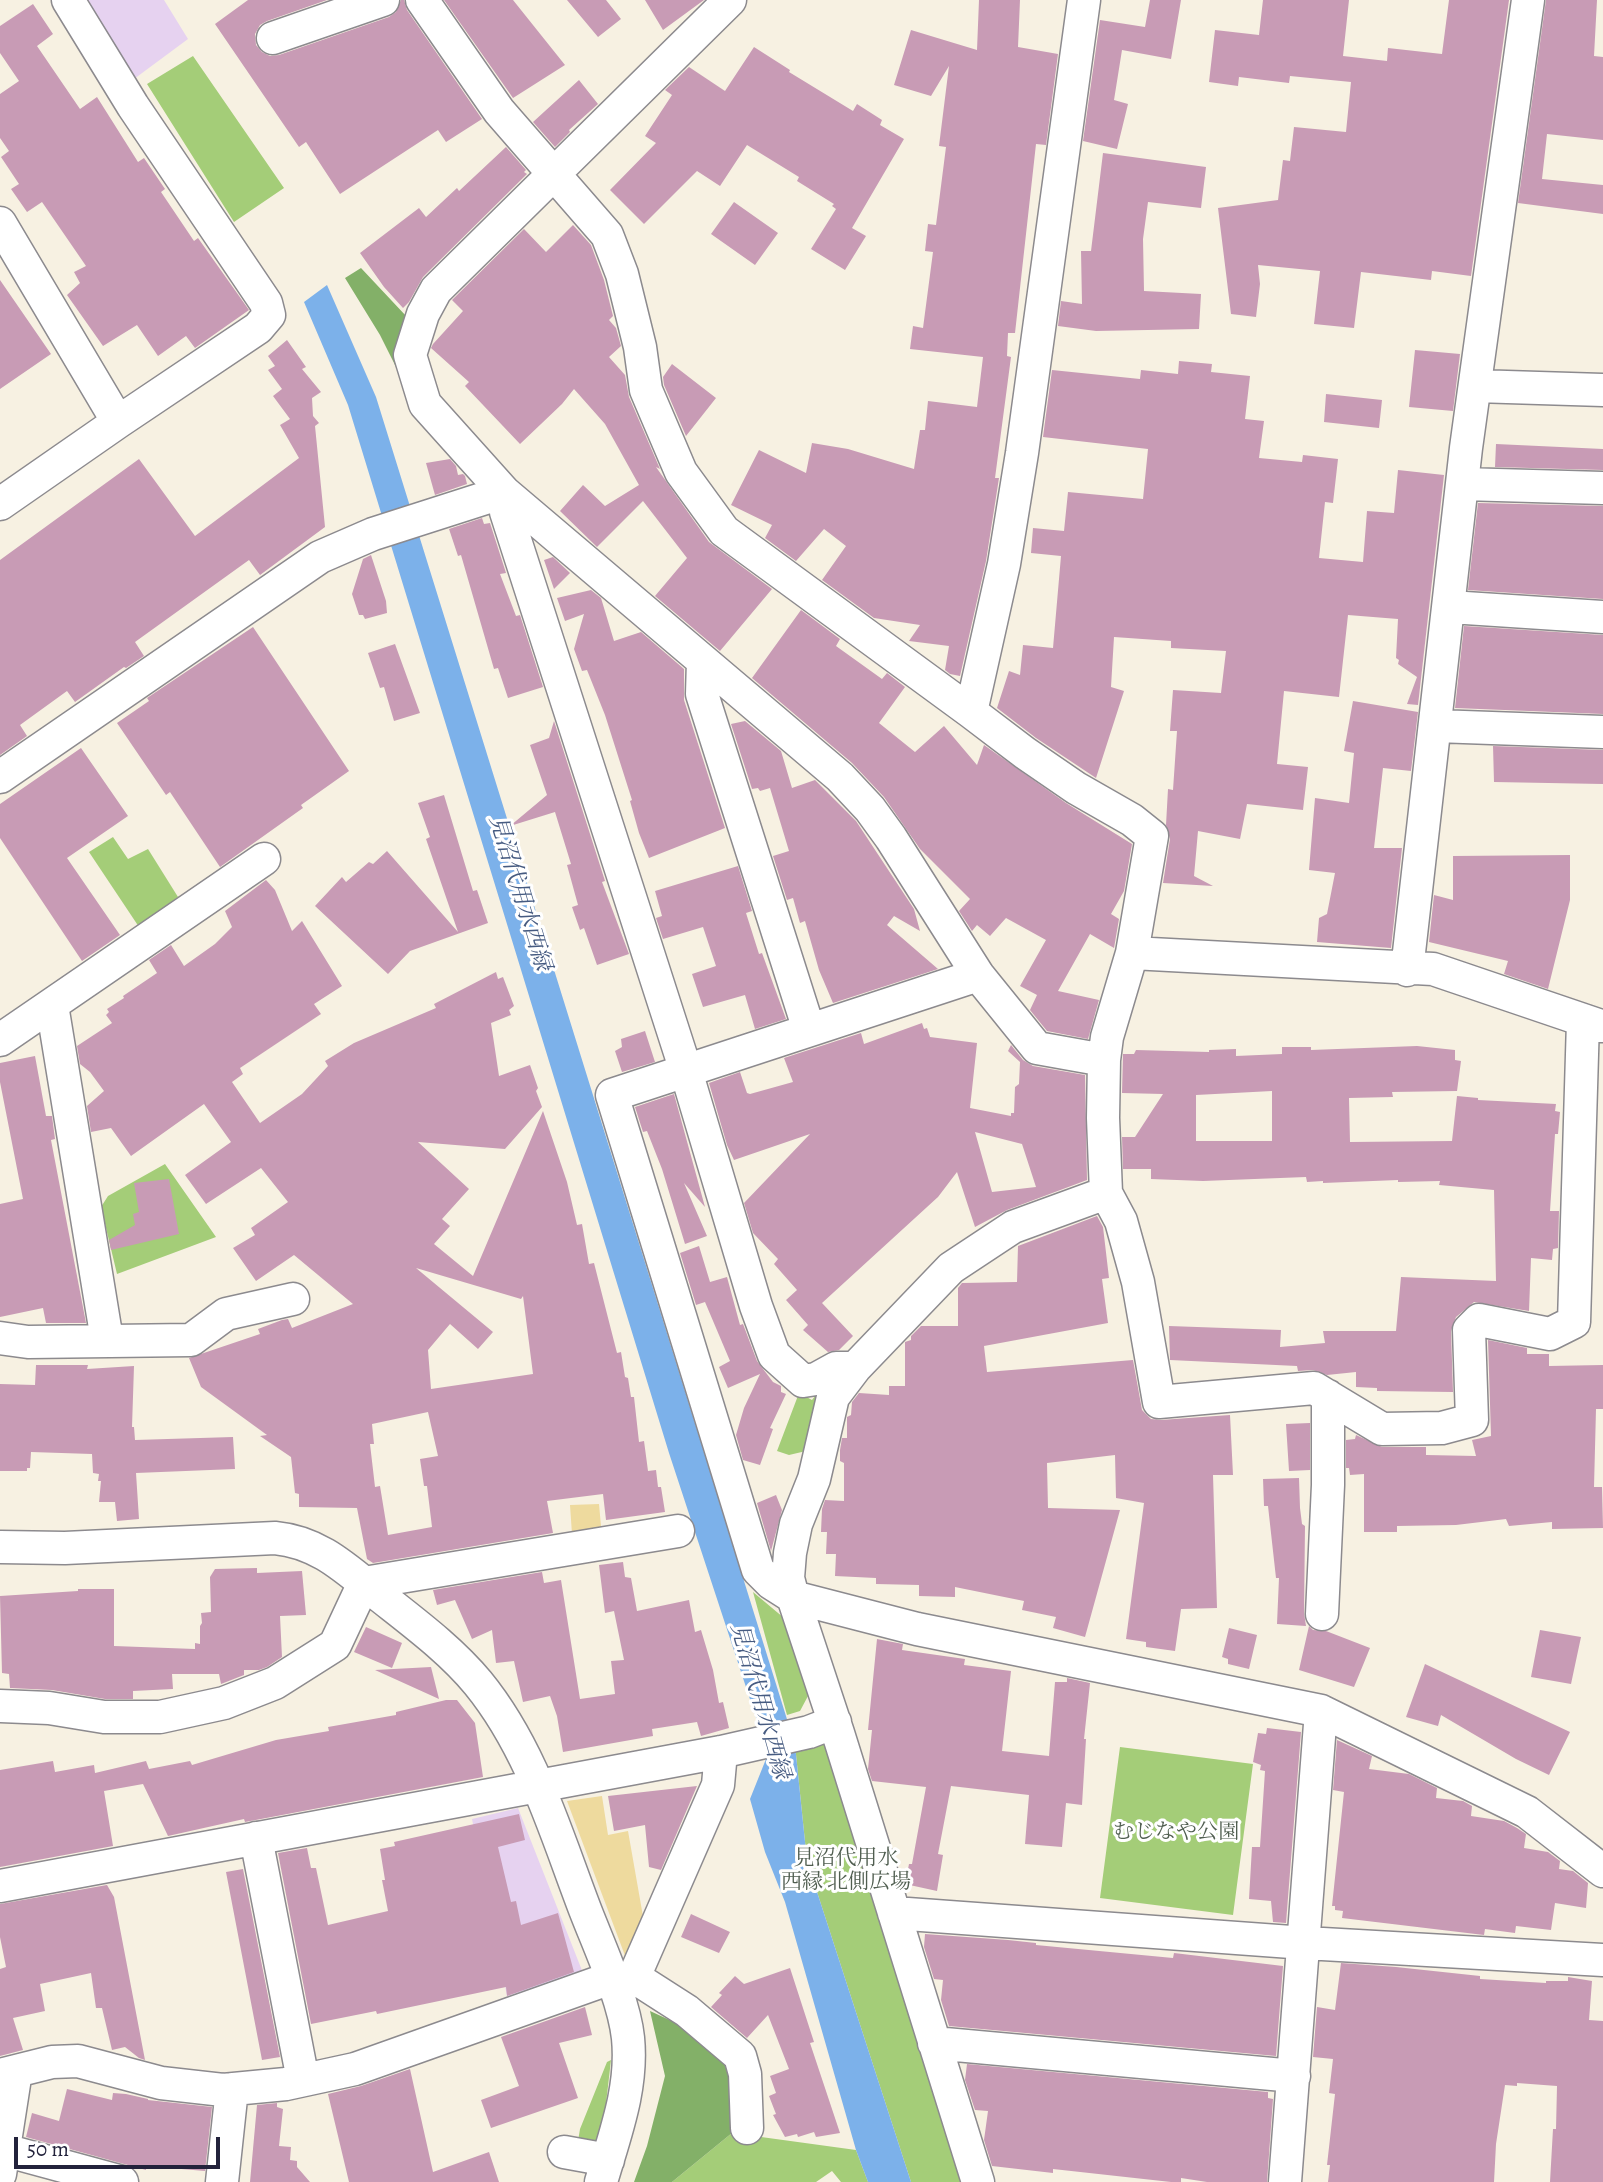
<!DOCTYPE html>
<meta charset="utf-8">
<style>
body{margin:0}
#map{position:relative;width:1603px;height:2182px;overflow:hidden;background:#f7f1e2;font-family:Alegreya,serif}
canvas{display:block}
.scale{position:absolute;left:14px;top:2137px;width:206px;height:32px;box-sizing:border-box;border:4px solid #22223b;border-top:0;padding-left:9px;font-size:21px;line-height:24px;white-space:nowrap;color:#22223b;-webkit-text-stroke:5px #fff;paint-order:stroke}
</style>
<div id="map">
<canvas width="1603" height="2182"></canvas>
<div class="scale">50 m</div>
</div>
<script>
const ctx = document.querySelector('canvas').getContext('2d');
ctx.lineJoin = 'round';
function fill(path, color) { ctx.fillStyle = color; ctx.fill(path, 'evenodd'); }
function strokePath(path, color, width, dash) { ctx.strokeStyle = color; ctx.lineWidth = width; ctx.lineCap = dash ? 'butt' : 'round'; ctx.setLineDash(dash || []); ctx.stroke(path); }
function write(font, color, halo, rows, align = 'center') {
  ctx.font = font + ' Alegreya,"Noto Serif JP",serif'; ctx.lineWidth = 6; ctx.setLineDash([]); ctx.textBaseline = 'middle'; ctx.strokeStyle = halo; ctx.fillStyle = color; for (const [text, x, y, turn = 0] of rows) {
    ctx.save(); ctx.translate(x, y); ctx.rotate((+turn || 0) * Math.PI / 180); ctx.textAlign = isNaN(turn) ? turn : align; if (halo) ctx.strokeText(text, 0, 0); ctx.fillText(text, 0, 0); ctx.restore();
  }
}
fill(new Path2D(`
 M84,0H164L188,39L134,79Z
 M518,1808L583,1973L507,1996L472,1819Z`), '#e6d2f0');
fill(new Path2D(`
 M193,56L284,188L234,222L147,84Z
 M113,837L128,859L148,849L178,897L139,927L89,852Z
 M165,1164L216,1237L117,1274L101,1207L108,1196Z
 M827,1380L806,1451L789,1455L777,1451L799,1393L812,1400Z
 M753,1592L784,1618L808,1696L800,1711L787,1715Z
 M838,1733L978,2182H911L807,1861L795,1745Z
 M1120,1747L1253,1764L1233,1915L1100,1898Z
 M611,2060L605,2112L595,2146L578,2141L580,2129L607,2062Z
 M732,2133L856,2150L868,2182H841L832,2171L816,2182H672Z`), '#a4cd78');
fill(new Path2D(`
 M361,268L407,317L400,340V375L380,335L345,278Z
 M650,2011L687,2028L729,2067L732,2133L672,2182H634L647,2146L665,2076Z`), '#83b068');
fill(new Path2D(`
 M599,1504L602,1537L572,1534L570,1505Z
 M602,1796L608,1835L628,1831L644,1922L627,1961L567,1801Z`), '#eeda9e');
fill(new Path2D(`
 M327,285L376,397L795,1745L807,1861L911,2182H868L856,2150L785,1902L765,1852L750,1799L768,1754L669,1453L348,405L304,302Z`), '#7cb1ea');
fill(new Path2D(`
 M248,0H327L267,21L260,25L255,34L256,45L262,52L270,56L279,55L389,17L396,12L401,0H404L407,10L482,119L446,142L438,130L340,194L306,142L299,147L215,24Z
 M444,0H513L565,65L513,98Z
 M567,0H606L621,19L598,37Z
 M645,0H704L663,30Z
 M979,0H1020L1018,47L1058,54L1046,145L1036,144L1015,333H1008L1007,356L1011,357L995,478H999L986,561L960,676L950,674L945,670L949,646L909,641L920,625L874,618L822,580L846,546L824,529L796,561L765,538L772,525L731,505L759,450L806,473L812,443L848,449L914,469L920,430H925L928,401L977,407L983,357L910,349L913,326L923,328L933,252L925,251L928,224L936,225L946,147L939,146L949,66L931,96L894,85L911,30L977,50Z
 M1150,0H1181L1171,59L1122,50L1114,100L1128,104L1117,149L1083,141L1100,20L1145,27Z
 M1263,0H1349L1343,56L1387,61L1388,48L1442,54L1449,0H1509L1471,276L1432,271L1431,280L1361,272L1354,328L1314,324L1320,271L1258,265L1260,284L1256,317L1231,314L1218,208L1278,200L1283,160L1290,161L1294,127L1346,132L1351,82L1290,76L1289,83L1239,77L1238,86L1209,82L1215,30L1259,35Z
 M1546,0H1597L1594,56L1603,57V140L1547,134L1542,179L1603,185V214L1518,203Z
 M33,4L53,34L37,46L80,109L97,97L138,162L144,158L165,189L161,192L194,241L198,238L249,310L195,348L186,336L158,356L137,325L103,346L67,295L80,283L74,272L86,266L42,202L27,212L11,189L19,184L1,157L9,151L0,138V94L19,81L0,53V26Z
 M754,47L790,70L789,72L853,111L857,104L882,120L880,125L904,139L852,228L866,236L845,270L811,249L836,209L832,206L834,204L797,181L799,177L747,145L720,186L697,171L644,224L610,190L656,143L645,136L672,95L665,90L689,67L725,91Z
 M579,80L598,104L569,130L570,132L555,147L533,122Z
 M506,147L526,170L524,172L527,174L423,277L409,302L403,308L384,287L360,253L419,208L426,217L457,188L459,191Z
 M1103,153L1206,167L1201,208L1148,202L1143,239L1144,291L1201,294L1199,329L1096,331L1058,326L1061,301L1082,304L1081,251H1091Z
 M734,202L778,233L755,265L711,234Z
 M573,225L591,245L604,280L613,316L609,320L616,328L621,346L609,357L625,375L629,397L660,469L656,467L709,542L772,589L720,651L655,596L687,558L643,501L597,547L560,511L583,485L605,506L639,485L605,424L574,389L562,404L520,444L465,386L469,382L431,348L433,344L463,311L452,300L524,229L546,252Z
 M0,280L51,354L0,389Z
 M287,340L306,367L302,369L321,392L312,398L313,416L319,423L315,426L325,527L260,575L249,560L135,642L144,656L126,668L124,667L75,702L67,691L20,725L27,736L0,755V560L139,459L195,536L299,458L280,425L290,419L273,396L282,389L268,370L275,366L268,356Z
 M1415,350L1460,354L1453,411L1409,407Z
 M1179,361L1212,364L1211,372L1250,376L1245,419L1264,421L1259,458L1302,462L1303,455L1338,459L1333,503L1325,502L1319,558L1363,562L1367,511L1394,513L1398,470L1444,475L1418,705L1407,704L1417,677L1398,664L1399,660L1396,658L1398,619L1348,615L1339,697L1284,691L1277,764L1308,767L1303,810L1247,804L1240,839L1198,831L1194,876L1213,886L1163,883L1170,839L1166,825L1168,789L1173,790L1177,731H1170L1173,690L1221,693L1226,651L1171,648V641L1114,637L1111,687L1124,691L1096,778L1036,738L997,708L1009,671L1020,675L1023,645L1053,648L1061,556L1031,553L1033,528L1064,531L1068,492L1143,499L1148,449L1043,437L1052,370L1140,379L1141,370L1178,374Z
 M672,364L716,398L686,436L664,385L663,377Z
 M1326,394L1382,400L1379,428L1324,422Z
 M1496,444L1603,449V470L1495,467Z
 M450,459L456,466L458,475L463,474L465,476L467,484L435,495L426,463Z
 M1478,503L1603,506V599L1468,590Z
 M482,518L484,524L490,523L506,573L500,574L516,616L520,615L543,687L508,698L498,668L494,669L461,555L458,556L449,529Z
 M371,555L386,601L387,613L365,619L363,615H359L352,594L363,559Z
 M553,557L570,573L554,589L544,560Z
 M591,590L601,598L614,641L641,632L684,669V700L725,828L649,858L639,833L630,801L632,800L605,715L587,670L582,671L574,649L584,614L565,621L557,598Z
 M801,610L840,639L836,646L882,679L887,673L905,687L879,723L915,752L944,726L977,765L984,745L1066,803L1132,844L1124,891L1111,914L1119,919L1114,948L1090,934L1058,991L1099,1000L1088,1039L1047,1031L1030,1010L1037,995L1020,986L1046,940L1006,918L990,936L977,925L972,931L959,911L970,899L920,849L884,797L852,763L752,678Z
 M1464,626L1603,635V714L1455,708Z
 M253,627L349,771L301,805L303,808L220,867L170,792L166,795L117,723L149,701L147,698Z
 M395,644L420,713L394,721L384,687L380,688L368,653Z
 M1353,701L1418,712L1411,771L1383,768L1374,848H1402L1391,948L1317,942L1319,918L1327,914L1335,873L1309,870L1315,798L1349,803L1354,753L1344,751Z
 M554,721L605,881L602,882L629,954L597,965L584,928L580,930L572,907L578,905L567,865L571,864L555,812L510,826L547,795L530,745L549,738Z
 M745,721L781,751L792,788L815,780L856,821L914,909L920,931L894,916L887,925L938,969L833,1003L819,970L805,921L800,923L793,898L787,900L773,856L789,851L770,788L760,791L758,788L752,789L731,724Z
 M1493,746L1603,750V784L1494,782Z
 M81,748L128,816L67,858L120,935L82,961L0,838V804Z
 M444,795L473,891L477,890L488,923L410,951L388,974L315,906L342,877L346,882L369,862L373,864L387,851L458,932L426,839L430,837L418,803Z
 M1570,855V900L1548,989L1504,974L1508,961L1429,942L1434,895L1453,900V856Z
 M738,866L752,911L746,913L759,954L762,953L786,1019L755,1029L745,995L703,1007L692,974L716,966L703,927L663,939L656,918L662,916L655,891Z
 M266,880L275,890L292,931L302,921L342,986L314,1004L321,1014L240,1068L243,1074L232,1082L260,1123L302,1094L328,1066L325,1061L354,1043L436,1008L434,1004L496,972L498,979L503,977L514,1006L509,1010L511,1015L491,1023L499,1076L530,1065L538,1088L536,1091L542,1107L505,1149L418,1142L469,1189L442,1219L450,1226L434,1244L473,1276L543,1111L567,1182L577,1225L582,1224L589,1264L594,1263L617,1353L621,1352L625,1377L628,1378L631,1397H634L639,1442L644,1441L648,1471L656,1470L658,1487H661L665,1512L606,1520L603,1494L547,1501L553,1533L373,1563L367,1559L357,1508L299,1507V1494L295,1493L291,1457L260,1436L267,1435L201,1387L189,1358L260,1334L258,1329L282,1320L288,1319L292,1328L353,1304L294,1255L256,1281L233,1248L255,1235L251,1228L288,1202L261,1168L206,1204L185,1175L231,1142L204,1104L131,1156L111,1128L91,1132L87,1106L104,1091L90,1072L80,1064L77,1046L112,1023L106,1015L109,1012L107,1009L124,998L123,996L157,973L149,960L171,945L184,966L215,944L232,927L225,911ZM416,1268L521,1299L523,1296L533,1374L431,1389L428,1350L450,1324L478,1349L493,1332ZM428,1412L438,1456L420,1459L424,1486H427L432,1527L388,1535L380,1486L375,1487L370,1444H374L372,1424Z
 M922,1023L924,1029L927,1028L930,1037L977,1043L970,1108L1011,1116V1113H1014L1015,1087L1019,1084L1020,1062L1008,1051L1011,1045L1023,1060L1033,1066L1085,1075L1087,1180L1007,1210L975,1227L957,1172L938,1197L822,1303L853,1336L839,1350L828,1352L803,1330L808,1325L786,1300L797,1290L774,1264L778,1259L753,1233L744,1203L810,1134L734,1160L727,1145L709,1083L740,1072L747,1093L750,1094L793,1082L784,1058L861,1033L864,1044ZM975,1132L1022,1144L1036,1187L992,1192Z
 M645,1031L655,1062L622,1072L615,1051L622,1047L621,1039Z
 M1417,1046L1455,1050V1060L1461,1061L1457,1091L1392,1092L1393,1097L1349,1098L1350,1142L1452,1141L1457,1096L1478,1098V1100L1556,1104L1555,1111L1560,1112L1558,1134H1555L1550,1211H1559L1558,1248L1553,1249L1552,1260L1531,1258L1529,1311L1474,1302L1456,1317L1451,1331L1453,1392L1377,1391V1388L1356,1387V1372L1327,1375L1313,1370L1298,1371L1297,1366L1170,1360L1169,1326L1281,1330L1280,1347L1325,1343L1323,1331H1396L1401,1277L1496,1281L1494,1190L1439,1185L1440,1181L1398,1182V1180L1323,1183V1181L1307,1182L1306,1177L1203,1181L1151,1179V1169H1123L1122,1137H1135L1163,1094L1122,1093L1123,1054H1134L1136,1050L1209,1052V1050L1236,1049V1056L1282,1054V1047H1311V1050ZM1272,1091V1141H1196V1095Z
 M35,1056L46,1116H52L55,1139L51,1140L86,1323H46L43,1308L0,1317V1204L23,1199L0,1082V1063Z
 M674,1094L705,1207L684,1183L707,1236L685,1244L662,1169L647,1131L643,1132L635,1107Z
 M169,1179L179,1234L111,1250L109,1240L135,1225L133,1214L139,1212L134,1183Z
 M1097,1216L1103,1227L1109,1278L1102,1279L1108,1323L984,1346L987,1372L1133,1360L1142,1410L1151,1419L1161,1420L1230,1415L1233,1475H1213L1217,1608L1181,1609L1175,1651L1146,1647V1642L1126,1639L1144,1503L1116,1498L1115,1455L1047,1463L1048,1508L1120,1510L1085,1637L1053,1628L1056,1617L1022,1610L1024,1601L955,1587V1597L919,1596V1585L876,1584V1578L835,1576L836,1554H826L827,1532H821L822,1509L825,1500L844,1501V1463L840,1461V1450L842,1438H847V1417L851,1415L852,1402L859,1393L889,1395V1386H905V1342L911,1340V1336L921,1326H958V1288L962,1283L1017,1282L1018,1246Z
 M699,1246L710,1282L727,1277L740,1325L743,1324L757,1361L773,1382L781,1386V1392L786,1394L770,1428L773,1429L760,1465L743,1460L736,1435L744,1408L760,1374L728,1388L719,1367L730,1361L705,1302L696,1305L680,1253Z
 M1488,1340L1527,1348V1354H1549V1366L1603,1365V1409H1596L1594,1487H1602L1603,1528L1552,1529V1522L1509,1526L1506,1519L1456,1525L1397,1526V1532H1364V1474L1350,1475L1349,1468H1346V1440L1355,1439L1356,1435L1382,1447H1426V1455L1476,1456L1472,1440L1491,1436Z
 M36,1365H88L87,1369L134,1366L132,1427H134L135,1440L233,1437L235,1469L136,1473L139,1519L117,1521L115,1502H99L101,1481H98L99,1474L93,1473L92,1454L31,1452L30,1468H27V1471H0V1384L35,1385Z
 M1310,1423V1470L1289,1471L1286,1424Z
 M1299,1478L1300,1508L1302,1524L1305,1526L1304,1613L1306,1626L1277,1624L1279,1578H1276L1268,1506H1264L1263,1479Z
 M776,1495L782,1510L771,1551L757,1503Z
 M623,1562L625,1577L631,1578L637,1611L689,1600L695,1632L701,1630L713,1670L719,1703L723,1702L729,1728L701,1736L697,1722L652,1729L653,1736L563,1752L557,1716L550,1696L523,1702L514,1661L496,1663L492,1630L472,1639L455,1600L437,1605L433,1590L542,1572L544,1583L561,1580L580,1699L615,1694L611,1661L624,1660L614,1611L605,1613L599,1565Z
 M257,1568V1573L302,1571L306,1615L280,1616L282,1657L267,1667L259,1670H244V1675L221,1684L219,1674H172L173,1689L133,1691V1699H105L52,1690L10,1688L9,1674L2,1673L0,1596L78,1591V1589H114V1646L195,1649V1643L200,1644V1626L202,1623L201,1613L211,1612L210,1577L215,1569Z
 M1309,1626L1313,1630L1326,1631L1370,1648L1354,1687L1299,1670Z
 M366,1627L402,1643L392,1668L354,1652Z
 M1229,1628L1257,1635L1249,1669L1228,1664V1659L1222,1657Z
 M1540,1630L1581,1637L1571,1684L1531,1677Z
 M877,1639L903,1644L902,1650L965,1659L964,1665L1011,1671L1002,1751L1049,1756L1055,1682H1067V1678L1090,1683L1084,1739H1086L1082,1805L1066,1803L1062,1847L1025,1844L1029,1795L951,1786L938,1854L943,1855L937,1891L905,1884L909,1864H912L926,1787L872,1781L868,1769L872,1730H868Z
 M1425,1664L1570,1732L1549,1775L1516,1759L1441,1715L1438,1726L1406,1717Z
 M431,1667L439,1699L375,1670Z
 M446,1700H457L475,1723L483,1777L245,1822L244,1819L168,1836L143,1784L104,1791L113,1846L0,1867V1770L53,1761L55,1772L94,1765L95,1773L146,1761L149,1769L190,1761L192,1765L276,1740L329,1731L328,1727L396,1715V1712Z
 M1267,1728L1301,1732L1286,1923L1273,1922L1271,1901L1249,1899L1252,1847H1260L1265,1771L1260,1770L1261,1765L1253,1762L1258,1733L1266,1734Z
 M1337,1740L1372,1756L1369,1769L1409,1774L1437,1788L1436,1798L1463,1801L1472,1806L1471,1816L1504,1821L1517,1828L1526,1834L1524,1848L1548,1852L1560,1861L1559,1869L1573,1871L1588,1883L1586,1908L1555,1903L1551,1930L1516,1926L1515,1933L1485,1929L1484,1935L1342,1918L1343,1911L1335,1910V1906H1332L1344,1792L1333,1790Z
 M697,1786L661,1870L649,1867L645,1825L614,1831L608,1796Z
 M519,1814L525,1840L498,1847L511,1902L516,1901L521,1925L558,1913L574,1972L507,1996L506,1987L377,2014L376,2011L311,2024L278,1853L307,1848L311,1868H316L328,1925L388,1911L382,1880H385L380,1849L395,1846L394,1842Z
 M243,1869L280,2057L262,2060L226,1872Z
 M107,1885L114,1897L145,2060L139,2058L125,2047L112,2050L102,2008H96L91,1973L40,1984L45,2011L13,2018L23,2050L0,2056V1969L6,1967L0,1937V1904Z
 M691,1914L730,1932L719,1953L681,1937Z
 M925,1934L1008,1940L1036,1943V1945L1173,1958L1174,1953L1283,1966L1276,2056L949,2026L941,2000L943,1980L934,1979L924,1947Z
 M1341,1963L1396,1967L1480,1976V1979L1546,1983V1981H1568V1977L1592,1981L1589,2020L1603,2021V2182H1550L1553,2129H1556L1557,2086L1517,2083V2086L1505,2085L1496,2144L1494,2182H1328L1330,2165H1327L1335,2094L1329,2093L1333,2059L1313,2057L1317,2007L1335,2010Z
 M790,1968L814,2042L810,2043L840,2133L816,2137L814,2132L798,2137L797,2134L785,2137L773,2115L776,2114L769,2096L776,2093L770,2076L789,2069L768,2015L747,2038L711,2007L722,1995L719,1993L735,1976L744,1984Z
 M585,2007L592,2035L559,2043L578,2098L491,2128L481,2100L519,2086L501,2037Z
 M967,2064L1268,2092V2098L1273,2099L1267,2182H1207L1181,2178V2182H1171L1053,2169V2173L992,2166L984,2140L988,2111L975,2110L965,2080Z
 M410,2069L433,2172L489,2152L499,2182H349L328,2094L361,2086Z
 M67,2089L112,2100L113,2093L126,2094L148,2099V2100L212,2107L205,2171L146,2166V2170L26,2137L32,2113L59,2121Z
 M277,2103V2107L283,2109L279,2146L291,2147L290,2160L297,2161V2167L310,2182H250L257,2105Z`), '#c89bb5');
const minor = new Path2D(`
 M422,0L499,111L607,235L622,274L640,347L646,390L681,472L724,531L971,712L1025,753L1076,788L1132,820L1152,836L1132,953L1107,1037L1104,1060L1103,1118L1106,1193L1013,1227L951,1268L855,1368L833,1397L814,1479L796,1524L790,1553L788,1578L793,1597L838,1733L978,2182
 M730,0L436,290L423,314L410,355L425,404L504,492L840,777L870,809L891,838L978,975L1037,1048L1104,1060
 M273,38L383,0
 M0,223L118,422
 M1475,386L1603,390
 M1462,484L1603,488
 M504,492L506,512L686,1071L756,1306L774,1355L803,1381L816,1379L836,1368H855
 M0,504L118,422L258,328L269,315L266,303L133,106L68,0
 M1450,607L1603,617
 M703,661L702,694L809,1030
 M971,712L1004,564L1022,453L1084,0
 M1436,726L1603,732
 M0,777L320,557L373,534L504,492
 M1132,953L1433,969L1601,1026
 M1407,970L1466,448L1528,0
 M978,975L612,1095L758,1570L771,1583L793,1597L917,1629L1321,1711L1527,1812L1603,1871
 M52,1005L107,1340
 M0,1040L264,859
 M1106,1193L1121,1221L1138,1282L1159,1402L1314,1388L1382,1429L1442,1428L1472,1420L1469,1330L1479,1320L1550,1334L1574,1322L1583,1021
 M0,1338L28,1342L191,1340L226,1314L293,1299
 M0,1547L65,1548L275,1538C317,1542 343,1566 375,1592C410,1620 449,1648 478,1683C532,1749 556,1834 586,1912C600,1948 624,2000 628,2038C633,2088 615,2134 601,2182
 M1322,1614L1328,1485V1396
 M0,1706L49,1708L104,1717H160L224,1703L275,1683L335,1645L364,1583L678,1531
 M256,1838L303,2080
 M0,1886L721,1752L809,1732L835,1722
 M894,1913L1305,1943L1603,1960
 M634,1977L687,2011L740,2056L745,2074L747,2128
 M613,1984L634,1977L718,1785L721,1752
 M934,2043L1294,2076
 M0,2075L52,2062L78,2061L161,2083L223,2090L286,2084L355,2069L611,1978
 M4,2150L122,2182
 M564,2152L608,2160
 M0,2174L16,2071
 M222,2182L232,2089
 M1285,2182L1321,1711`);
strokePath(minor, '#8c8a8e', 35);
strokePath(minor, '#fff', 32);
write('21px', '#505e50', '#fff', [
 ["むじなや公園",1176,1833],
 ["見沼代用水",846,1859],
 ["西縁 北側広場",846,1883]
]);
write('italic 23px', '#465b81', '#fff', [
 ["見沼代用水西緑",519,893,73],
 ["見沼代用水西縁",759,1701,74]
]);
</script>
